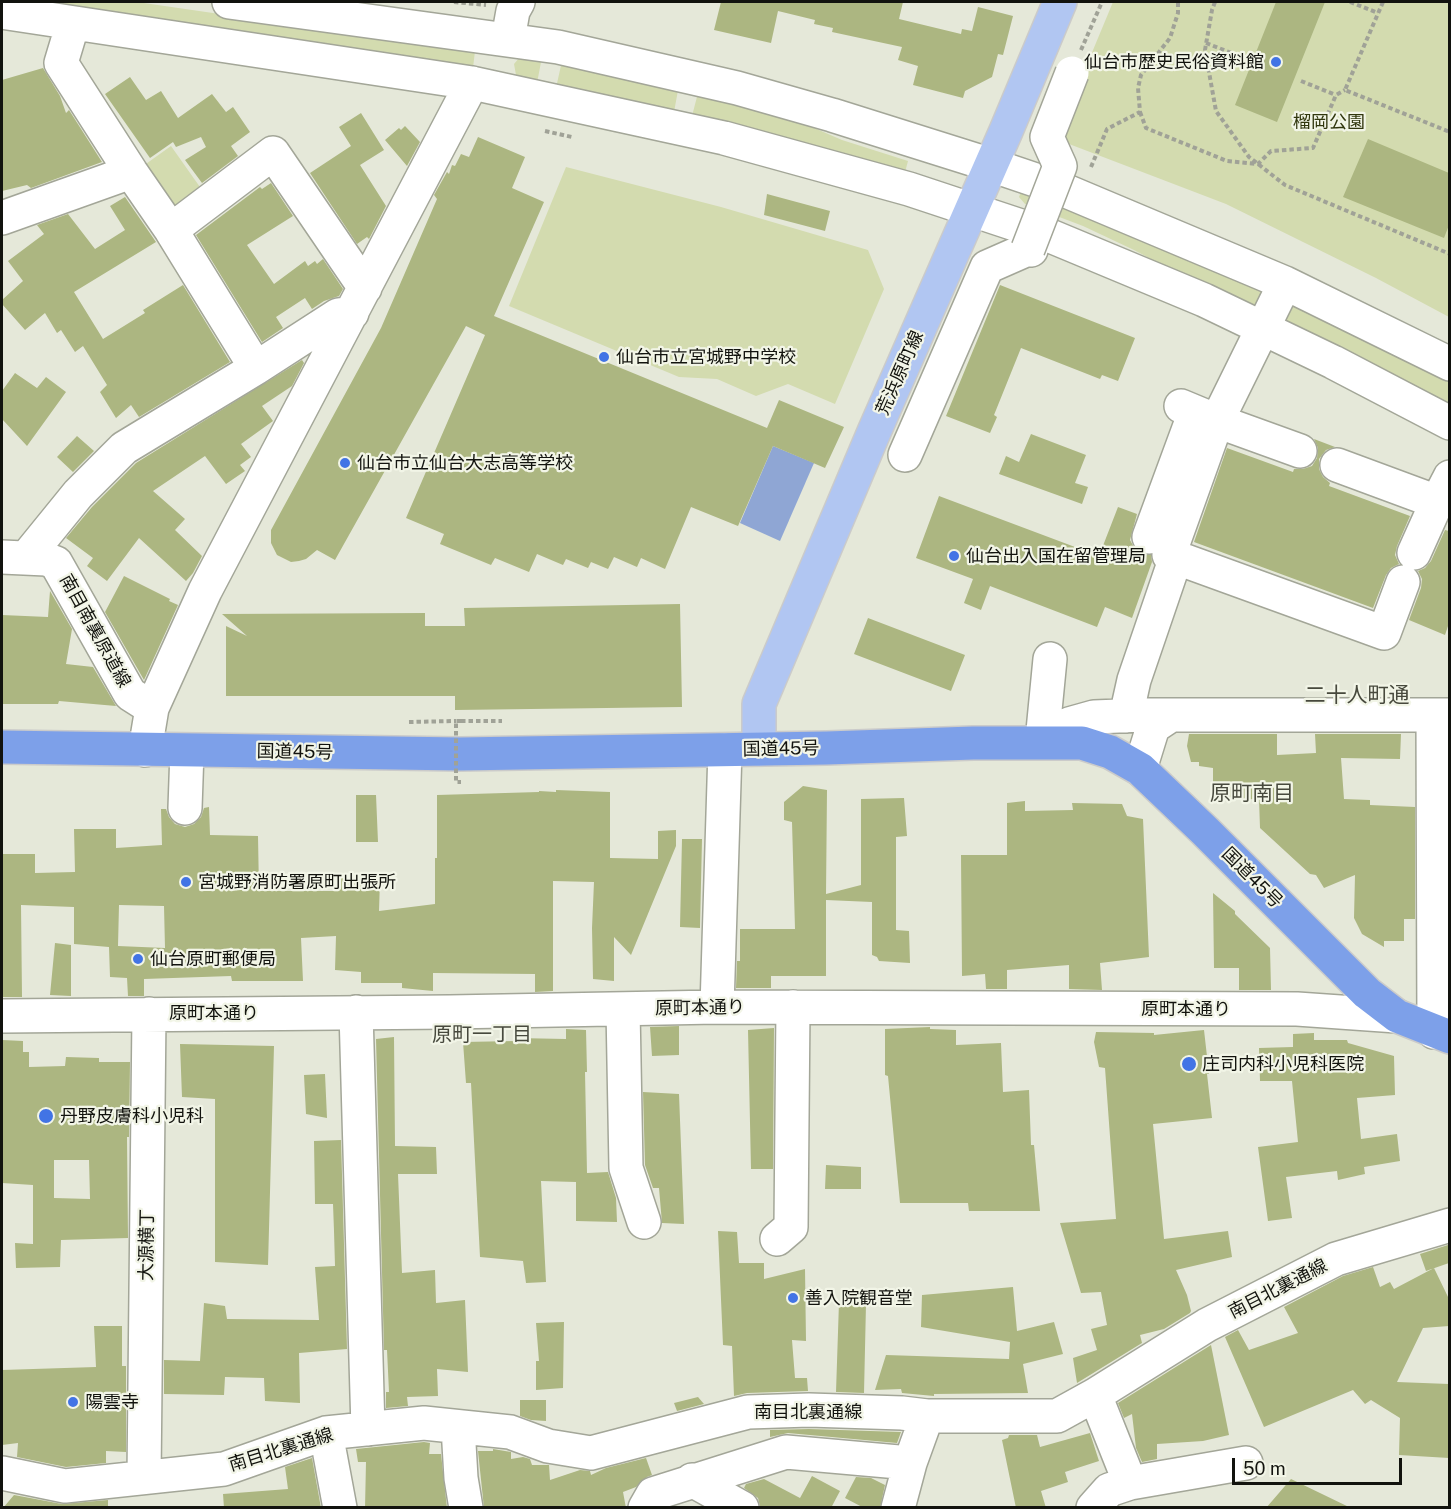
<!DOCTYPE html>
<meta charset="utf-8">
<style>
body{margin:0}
#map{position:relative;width:1451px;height:1509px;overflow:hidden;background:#e5e8d9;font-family:"Public Sans",sans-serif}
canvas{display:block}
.frame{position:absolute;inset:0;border:3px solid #12130e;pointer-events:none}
.scale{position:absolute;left:1232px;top:1458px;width:170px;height:27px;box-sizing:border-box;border:3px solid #12130e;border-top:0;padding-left:8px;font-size:18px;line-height:21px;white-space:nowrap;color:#12130e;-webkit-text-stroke:4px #f2f5e7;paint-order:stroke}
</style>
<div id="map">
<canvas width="1451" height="1509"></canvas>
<div class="frame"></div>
<div class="scale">50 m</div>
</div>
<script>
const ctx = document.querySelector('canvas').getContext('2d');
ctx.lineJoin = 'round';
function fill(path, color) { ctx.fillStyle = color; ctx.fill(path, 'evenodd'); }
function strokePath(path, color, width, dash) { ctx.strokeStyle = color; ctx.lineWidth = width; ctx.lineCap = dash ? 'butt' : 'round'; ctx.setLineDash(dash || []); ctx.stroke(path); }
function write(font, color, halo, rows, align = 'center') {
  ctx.font = font + ' "Public Sans","Noto Sans JP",sans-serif'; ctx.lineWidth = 4.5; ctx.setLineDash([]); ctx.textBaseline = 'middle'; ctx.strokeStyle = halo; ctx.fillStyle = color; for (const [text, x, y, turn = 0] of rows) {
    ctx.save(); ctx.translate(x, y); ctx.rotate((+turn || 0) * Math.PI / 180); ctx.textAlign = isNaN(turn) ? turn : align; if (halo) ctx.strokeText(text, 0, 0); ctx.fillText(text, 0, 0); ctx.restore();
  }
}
fill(new Path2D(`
 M15,2H137L475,51L473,68Z
 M1113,2H1449V317L1376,278L1226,204L1056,139Z
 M520,57H542L537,83L516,75L514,64Z
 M562,61L679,85L674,112L556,88Z
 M699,89L754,102L842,140L908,161L904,176L692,116Z
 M171,146L207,197L172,221L136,171Z
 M566,167L721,207L868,250L884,289L835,404L788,384L756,396L717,379L679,377L509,306Z
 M1022,189L1265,288L1258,310L1202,286L1134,250L1083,226L1025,204L1019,197Z
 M1292,302L1449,379V409L1285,323L1283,310Z`), '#d3dbaf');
fill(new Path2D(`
 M773,446L814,463L780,541L740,523Z`), '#8fa6d4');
fill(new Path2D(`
 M721,2H903L899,19L961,34L962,29L972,31L978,7L1013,16L1003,55L998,54L992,77L965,91L963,98L913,85L918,66L898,60L902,47L832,32L833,28L814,24L815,20L778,11L771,43L714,30Z
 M1276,2H1325L1277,122L1235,105Z
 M43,68L60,96L66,113L69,110L102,162L31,188L27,185L2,191V80Z
 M130,77L146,100L161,91L178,118L212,94L226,112L233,107L250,132L231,146L238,156L202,183L185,160L206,147L201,137L176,147L173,142L150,158L105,94Z
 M361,113L384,150L360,165L386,206L369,239L367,237L357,244L310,173L351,146L339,127Z
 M405,126L420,142L407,166L385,140L399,128L401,130Z
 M478,137L525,157L512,188L544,202L494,316L767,428L779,400L844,427L825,468L773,446L738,526L691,507L665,569L641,558L637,567L614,557L608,569L591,562L588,568L566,559L563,565L537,554L529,572L495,558L491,565L440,544L444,534L406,518L485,335L466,326L335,560L317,550L306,559L299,561L291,562L277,555L271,543V530L381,328L437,199L434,195L447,172L449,174L452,165L455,166L461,154L469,157Z
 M1368,139L1449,173V225L1444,238L1343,197Z
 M271,183L293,216L247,245L274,284L305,261L308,266L315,261L317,264L323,259L343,289L339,296L324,301L312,309L305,298L276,317L283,328L262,342L196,235L260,187L262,189Z
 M767,194L830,211L825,231L764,215Z
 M125,197L156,242L74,292L103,339L145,313L143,310L183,285L230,362L139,417L131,405L116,418L100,392L107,385L83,346L75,352L61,330L57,333L45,313L25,330L2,304V300L23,281L8,261L44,234L37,225L68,214L95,249L125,230L110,206Z
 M1000,285L1135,338L1118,381L1102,375L1100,379L1021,348L994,415L997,417L990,433L946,416Z
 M302,360L304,363L292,386L262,406L273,421L241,444L251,457L240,465L245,471L226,484L205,456L153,491L185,519L175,530L202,556L193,573L186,581L139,538L107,581L87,566L93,558L66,538L92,507L136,463Z
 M15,373L37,388L46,377L66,392L27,446L2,419V391Z
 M1031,434L1086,455L1075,483L1088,487L1082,504L999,474L1006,456L1019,462Z
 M77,436L94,451L73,472L57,457Z
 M1314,439L1335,447L1326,450L1319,459V469L1323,477L1330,483L1329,486L1410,516L1397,546L1395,555L1399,564L1391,568L1386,575L1373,608L1194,542L1227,448L1293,472L1294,469H1303L1312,466L1317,458L1318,448Z
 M939,496L1099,556L1118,507L1137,514L1130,540L1135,549L1142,554L1151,555L1152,562L1132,618L1105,607L1097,627L990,586L981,610L964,603L973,579L916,558Z
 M1445,530L1449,531V623L1445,635L1409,620L1421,588L1422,579L1418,571L1425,568L1431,561Z
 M124,576L170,599L169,601L178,605L144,680L105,612Z
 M50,591L72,629L66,664L93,667L116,706L59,701L58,704H2V615L48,617Z
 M680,604L682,707L455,710V696H226V626L247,636L222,614L425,613V626H465L464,608Z
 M868,618L965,655L951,691L854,654Z
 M1189,734H1277V755L1316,753L1315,734H1401L1400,759L1341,758L1344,799L1370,800V805L1415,807V919H1404V941H1384V947L1362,934L1354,918L1355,875L1324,888L1316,875L1310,874L1260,828L1259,799L1227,800V783H1213V768L1199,766V762H1191L1187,746Z
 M803,786L827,790L826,894L861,885V799L904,798L907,836L896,837V930L909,931L910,963L879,961L877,957L872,955V902L826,900V976H771V988H736L737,961H740V929H795L792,822L784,820V802Z
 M556,790L610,792V858L658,859V831L676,830V846L631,955L614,937V981L593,979L592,928L594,882L553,881V991L535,992V974L433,973V991L402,988V983H361V972L335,970L336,936L301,938L303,981H232L231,976L144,979V996H128L127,978L110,977L109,947L74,944V907L21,905L22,997H2V854H35V873L75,872L74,829H116V848L162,845L161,809H166L169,817L175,824L185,827L194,824L201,817L204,808L209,807L210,835L258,836L259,891H336V878H353V881L380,880L379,911L435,904V858H437V795L539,792V791L556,792ZM119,905L164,906L165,948L118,946Z
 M356,795H376L378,842H356Z
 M1025,801V811L1073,810L1072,803L1122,804L1127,816L1143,819L1149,957L1100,963L1102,990L1069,989V965L1007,970V989H986L985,974L962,976L961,855H1007V803Z
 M682,839H702L700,928L680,927Z
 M1213,893L1235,911V914L1270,948L1271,990H1239V968H1214Z
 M55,943L71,945V996L50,995Z
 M679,1026V1055L652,1056L650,1027Z
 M930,1027V1029L956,1030V1045L1001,1043L1003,1092L1029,1090L1031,1145H1034L1040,1211H969L968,1203H900L888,1076L885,1075V1029Z
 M774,1028L773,1169H751L748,1030Z
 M566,1029L586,1030L587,1072H585L587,1173L608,1172L616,1198L617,1222L576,1221V1182L541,1181L546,1282L526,1283L523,1261L480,1257L471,1083H466L463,1042L516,1041V1038L566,1039Z
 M1204,1030L1209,1074H1207L1212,1118L1153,1124L1164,1239L1228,1231L1232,1257L1176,1270L1187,1295L1191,1311L1190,1313L1164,1329L1140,1335L1142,1343L1077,1383L1073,1358L1097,1350L1091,1329L1107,1325L1101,1292L1081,1293L1060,1223L1116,1219L1105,1068L1099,1067L1094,1042L1096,1032L1154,1033V1035Z
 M1314,1033V1040H1347L1348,1043L1394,1056L1395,1095L1357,1098L1361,1139L1397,1134L1400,1161L1364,1167L1365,1174L1338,1180L1337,1171L1286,1177L1292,1218L1268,1221L1258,1147L1298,1142L1292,1081H1260L1259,1048L1293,1047V1034Z
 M394,1037L395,1146L436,1147L437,1174H398L402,1273L435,1270L436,1303L465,1300L468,1372L437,1369L438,1396L407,1397L408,1406L386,1408V1392H389L387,1350H384L376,1039Z
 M2,1040L23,1041V1052H29V1067L65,1066L66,1057L99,1058V1062H130L129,1137H127L128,1238L61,1240L60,1267L16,1268L15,1243L33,1244V1185L2,1183ZM54,1160H89L90,1199L54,1198Z
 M180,1044L274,1046L268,1265L215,1262V1099L182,1097Z
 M325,1074L327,1118L306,1114L304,1075Z
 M643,1092L679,1094L684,1224L662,1223L659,1188H653L645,1165Z
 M341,1140L347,1349L299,1353L300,1403L265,1401L264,1378L225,1377L224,1395L164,1394V1360L200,1361L204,1303L225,1306L227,1319L319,1320L315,1267L335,1266L334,1231L333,1204H315L314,1141Z
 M826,1165L861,1167V1189H825Z
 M718,1231L737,1232L739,1263H764V1279L805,1269L806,1341L792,1340L795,1378H807L808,1391L747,1393L734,1396L732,1346L723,1345Z
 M1448,1245L1449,1263L1426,1271L1420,1254Z
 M1373,1267L1380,1287L1390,1282L1394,1289L1434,1268L1449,1299V1326L1423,1328L1397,1382L1449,1384V1458L1399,1455L1400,1418L1371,1400L1365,1404L1353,1390L1264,1427L1225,1337L1238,1330L1249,1350L1298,1333L1284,1307L1343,1276Z
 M1013,1287L1017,1331L1054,1322L1063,1354L1023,1364L1028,1393L934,1394V1396L902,1393L901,1389L875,1390L886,1355L1009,1359L1010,1342L921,1327L922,1295Z
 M839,1302L866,1304L864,1393L836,1392Z
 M564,1322L563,1388L536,1390V1361H539L536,1323Z
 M94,1326H122V1366H126V1452L106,1451V1463L66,1467L17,1457L18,1443L2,1445V1370L96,1367Z
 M1211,1345L1229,1435L1203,1441L1157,1444V1459L1142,1462L1136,1448L1132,1414L1124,1418L1118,1403Z
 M698,1397L704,1404L677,1411L674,1403Z
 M520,1400H546V1421L531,1420L520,1416Z
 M809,1429L901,1432L897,1443L788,1433L770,1437V1430Z
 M1090,1433L1099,1461L1065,1472L1068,1482L1041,1491L1046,1508H1016L1002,1440L1008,1438L1009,1435H1037L1040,1447Z
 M424,1442L430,1443L429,1454H441L447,1508H365L366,1462H358L356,1449Z
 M493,1449L511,1452V1459L523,1457L530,1459L532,1465H549L550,1480L580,1470L590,1471L591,1475L606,1468L646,1458L652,1475L647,1477L636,1487L623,1492L626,1508H484L478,1451H493Z
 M312,1458L321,1508H224L223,1494L288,1489L285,1467Z
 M812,1476L840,1491L831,1508H764L760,1506L758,1498L744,1488L746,1484L764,1479L800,1498Z
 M856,1477L871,1478L885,1485L880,1508H864L845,1498Z
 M1291,1479L1351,1508H1266Z
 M14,1495L62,1504L108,1500V1508H3Z`), '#acb681');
const minor = new Path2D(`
 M229,2L558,47L737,88L832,115L991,165L1059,188L1285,283L1450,364
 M2,12L472,83L724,138L909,189L1048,235L1204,300L1333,362L1450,423
 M73,23L61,63L131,172L171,230L256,368
 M508,39L513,11L518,2
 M2,218L131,172
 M171,230L273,153L365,288
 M1285,283L1217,421L1300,451
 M1181,406L1217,421L1169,555L1384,633L1403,582
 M905,455L987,267L1028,249L1031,250
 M1337,465L1437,502L1450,477
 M1149,537L1195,412
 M1414,553L1437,502
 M2,557L46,559L56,563L130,694L152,708
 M26,558L78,494L124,448L256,368L338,315L352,313
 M1433,715L1434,1032
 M1126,716L1134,680L1176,557
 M1042,741L1050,659
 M1053,742L1069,724L1094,717L1144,715H1450
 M145,750L152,708L205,591L472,83
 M1140,769L1153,727L1171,715
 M185,808L187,751
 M717,1007L725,750
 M623,1009L626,1168L644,1222
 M356,1012L368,1429
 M2,1016L450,1012L717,1007L1297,1009L1397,1016
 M777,1239L791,1227L793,1007
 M1095,1395L1130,1483
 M458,1427L461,1478L466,1508
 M326,1433L340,1508
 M2,1473L65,1486L224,1469L326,1433L424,1423L510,1432L548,1446L591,1453L748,1412L809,1410L902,1413L927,1416H1057L1095,1395L1207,1325L1336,1259L1450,1225
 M144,1477L149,1014
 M692,1480L742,1508
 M645,1508L653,1494L786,1452L910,1463
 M898,1508L910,1463L927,1416
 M1093,1508L1109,1490L1130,1483L1246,1463`);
const major = new Path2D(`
 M759,749V704L874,432L1006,131L1060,2`);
const highway = new Path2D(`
 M2,747L460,754L827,748L973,743H1082L1110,752L1140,769L1205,831L1367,993L1397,1016L1450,1037`);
strokePath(minor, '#a3a698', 36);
strokePath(major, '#cbcbca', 36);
strokePath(highway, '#cbcbca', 36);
strokePath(new Path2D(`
 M454,2L486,5
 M1215,2L1212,10L1205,50L1216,111L1249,157L1285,185L1450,254
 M1350,2L1378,13
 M1383,2L1345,90L1450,132
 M1206,43L1244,58
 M1081,50L1102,2
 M1301,81L1336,95
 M1140,112L1146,128L1227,161L1258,164L1271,151L1313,148L1336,95L1345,90
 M545,131L572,137
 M1091,167L1107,129L1140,112L1138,88L1141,75L1170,38L1178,13V2
 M461,721H502
 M409,722L456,721`), '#a0a297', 4, [4.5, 3]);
strokePath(minor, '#fff', 33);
strokePath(major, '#b1c6f2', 33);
strokePath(highway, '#7da0e9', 33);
const minorBridge = new Path2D(`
 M1028,249L1060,166L1047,137L1072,73`);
strokePath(minorBridge, '#a3a698', 36, []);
strokePath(new Path2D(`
 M461,721H456V782H461`), '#a0a297', 4, [4.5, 3]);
strokePath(minorBridge, '#fff', 33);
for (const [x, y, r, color] of [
 [1276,62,6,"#4274e5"],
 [604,357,6,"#4274e5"],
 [345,463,6,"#4274e5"],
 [954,556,6,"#4274e5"],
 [186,882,6,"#4274e5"],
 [138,959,6,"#4274e5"],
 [1189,1064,8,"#4274e5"],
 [46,1116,8,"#4274e5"],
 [793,1298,6,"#4274e5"],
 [73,1402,6,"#4274e5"]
]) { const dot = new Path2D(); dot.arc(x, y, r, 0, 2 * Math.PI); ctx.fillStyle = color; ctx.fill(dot); strokePath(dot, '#f2f5e7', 2); }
write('18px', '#12130e', '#f2f5e7', [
 ["仙台市歴史民俗資料館",1264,62,"right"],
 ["仙台市立宮城野中学校",616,357],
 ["仙台市立仙台大志高等学校",357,463],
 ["仙台出入国在留管理局",966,556],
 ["宮城野消防署原町出張所",198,882],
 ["仙台原町郵便局",150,959],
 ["庄司内科小児科医院",1202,1064],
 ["丹野皮膚科小児科",60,1116],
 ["善入院観音堂",805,1298],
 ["陽雲寺",85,1402]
], 'left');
write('18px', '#31370e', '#f2f5e7', [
 ["榴岡公園",1329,122]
]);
write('18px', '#12130e', '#f2f5e7', [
 ["荒浜原町線",900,373,-66],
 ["南目南裏原道線",95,631,61],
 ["国道45号",781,749,-1],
 ["国道45号",295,752,1],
 ["国道45号",1252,878,45],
 ["原町本通り",700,1008,-1],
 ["原町本通り",1186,1009],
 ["原町本通り",214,1013],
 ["大源横丁",147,1245,-89],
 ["南目北裏通線",1278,1289,-27],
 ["南目北裏通線",808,1412],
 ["南目北裏通線",281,1450,-17]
]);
write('20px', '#47493d', '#f2f5e7', [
 ["原町一丁目",482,1035]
]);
write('21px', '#47493d', '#f2f5e7', [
 ["二十人町通",1357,696],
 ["原町南目",1252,794]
]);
</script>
